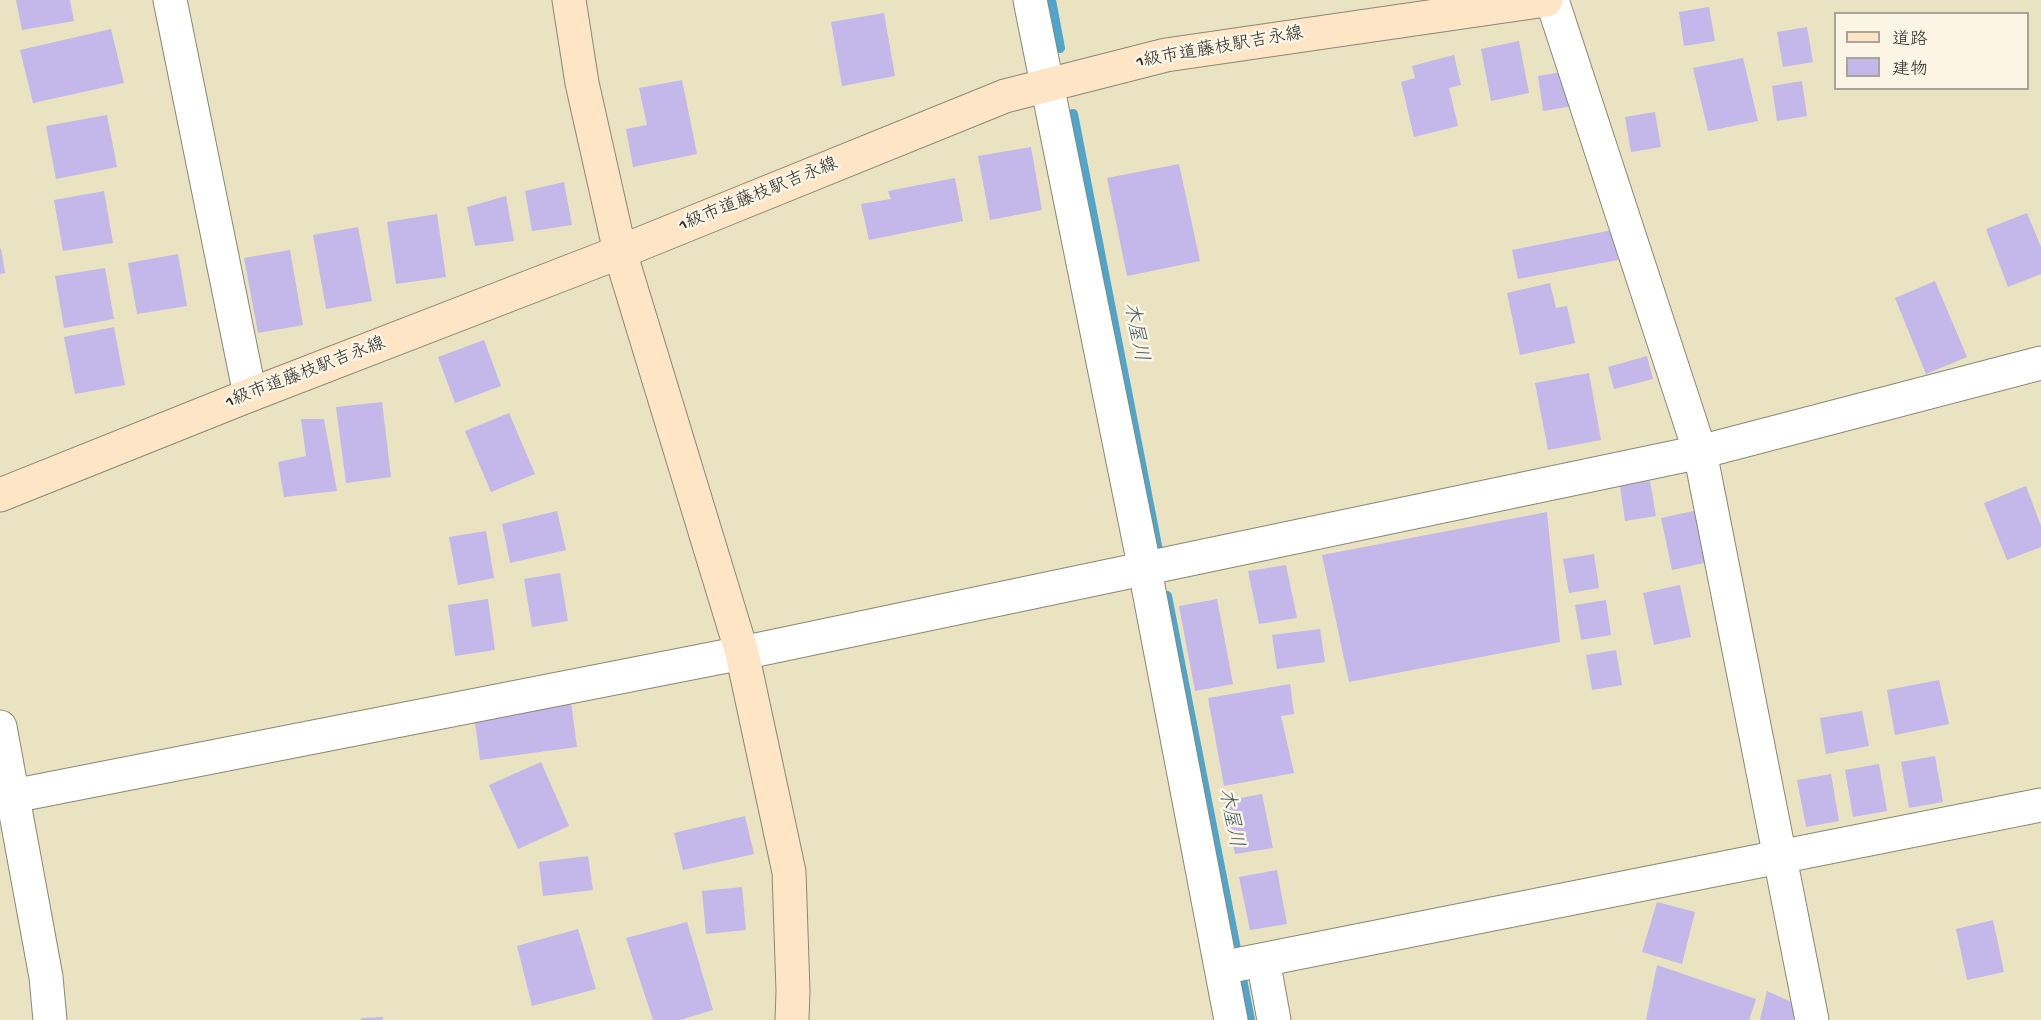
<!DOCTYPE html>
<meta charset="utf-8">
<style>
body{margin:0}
#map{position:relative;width:2041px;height:1020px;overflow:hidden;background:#eae3c1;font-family:"Gochi Hand","Klee One",sans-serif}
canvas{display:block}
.legend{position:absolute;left:1834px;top:12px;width:195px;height:78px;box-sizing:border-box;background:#fcf5e5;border:2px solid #a8a49b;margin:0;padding:8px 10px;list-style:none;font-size:18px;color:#2b2b2b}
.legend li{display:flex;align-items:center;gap:12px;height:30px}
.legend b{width:30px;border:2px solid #a8a49b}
</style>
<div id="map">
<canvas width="2041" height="1020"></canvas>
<ul class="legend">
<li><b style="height:8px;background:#fde5c5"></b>道路</li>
<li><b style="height:16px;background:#c4b7ea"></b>建物</li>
</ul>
</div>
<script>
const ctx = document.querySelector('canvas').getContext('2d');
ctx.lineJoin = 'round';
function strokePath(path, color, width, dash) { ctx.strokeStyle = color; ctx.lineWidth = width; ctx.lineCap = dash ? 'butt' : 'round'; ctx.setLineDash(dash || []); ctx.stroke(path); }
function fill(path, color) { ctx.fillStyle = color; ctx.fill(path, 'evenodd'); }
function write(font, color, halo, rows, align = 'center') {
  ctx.font = font + ' "Gochi Hand","Klee One",sans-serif'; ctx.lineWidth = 5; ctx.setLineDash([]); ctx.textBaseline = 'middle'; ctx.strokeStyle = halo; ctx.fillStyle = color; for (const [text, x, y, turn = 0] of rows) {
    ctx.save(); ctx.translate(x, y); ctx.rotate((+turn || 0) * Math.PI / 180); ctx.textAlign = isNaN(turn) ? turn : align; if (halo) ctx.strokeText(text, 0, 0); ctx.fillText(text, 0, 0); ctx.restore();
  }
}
strokePath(new Path2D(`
 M1051,0L1060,48
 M1073,114L1159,556
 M1167,596L1236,949
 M1242,979L1250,1020`), '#4fa5cb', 10);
fill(new Path2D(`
 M16,0H70L74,21L22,30Z
 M1709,7L1715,41L1684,46L1679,12Z
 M884,13L895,76L842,86L831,22Z
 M1807,27L1813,62L1783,67L1777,32Z
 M111,29L124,83L33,103L20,50Z
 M1519,41L1529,93L1491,101L1481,49Z
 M1454,55L1461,85L1449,88L1458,126L1414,137L1401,82L1415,78L1412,66Z
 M1743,58L1758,121L1708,131L1693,68Z
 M1567,71L1573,106L1543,111L1538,76Z
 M682,80L697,154L633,167L626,129L647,125L639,88Z
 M1802,81L1807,116L1777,121L1772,86Z
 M1655,112L1661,147L1631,152L1625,117Z
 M107,115L117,167L56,179L46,126Z
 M1031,147L1042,210L990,220L978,156Z
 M1179,164L1200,261L1127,276L1107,178Z
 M955,178L963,221L869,240L861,204L891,199L888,191Z
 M564,182L572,225L532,231L525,191Z
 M104,191L113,243L63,251L54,200Z
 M506,196L514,241L475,246L467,207Z
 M2027,213L2041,247V274L2008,287L1986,229Z
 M437,214L446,277L396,284L387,222Z
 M358,227L372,301L326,309L313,235Z
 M1612,230L1618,260L1518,279L1512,250Z
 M1,248L5,273L0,274V249Z
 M290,250L303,325L258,333L244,258Z
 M178,254L187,306L137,314L128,263Z
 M105,268L114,319L64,328L55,276Z
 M1935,281L1967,357L1926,374L1895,298Z
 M1550,283L1556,308L1567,306L1575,343L1520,355L1507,293Z
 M114,327L125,385L75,394L64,337Z
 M484,340L501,386L455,403L438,357Z
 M1647,356L1653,379L1614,389L1608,367Z
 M1589,373L1601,440L1548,450L1535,383Z
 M382,402L391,477L346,483L336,407Z
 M509,413L535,474L491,492L465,431Z
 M301,419H324L337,491L284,497L278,462L306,456Z
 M1650,481L1656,516L1625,521L1620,486Z
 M2026,486L2041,526V547L2007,560L1984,503Z
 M1698,510L1709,562L1672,570L1661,518Z
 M557,511L566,550L510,563L502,524Z
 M1547,512L1560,642L1349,682L1322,555Z
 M486,531L494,578L458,585L449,537Z
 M1594,554L1599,588L1569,593L1563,559Z
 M1286,565L1297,618L1259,624L1248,571Z
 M560,573L568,621L532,627L524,579Z
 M1680,585L1691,637L1654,645L1643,593Z
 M488,599L495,650L455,656L448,605Z
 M1217,599L1233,684L1195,691L1179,606Z
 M1606,600L1611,635L1581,640L1575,605Z
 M1320,629L1325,662L1277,669L1272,635Z
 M1616,650L1622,685L1592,690L1586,655Z
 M1939,680L1949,724L1895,735L1887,690Z
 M1290,684L1294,714L1281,716L1294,773L1224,786L1208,698Z
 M571,702L577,747L480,760L474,715Z
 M1862,711L1869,746L1826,754L1820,718Z
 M1935,756L1943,802L1909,808L1901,762Z
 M541,762L569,826L518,849L489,785Z
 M1879,764L1887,811L1853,817L1845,770Z
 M1831,774L1839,821L1806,827L1797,780Z
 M1262,794L1273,848L1235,854L1224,801Z
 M745,816L754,854L683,870L674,833Z
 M588,856L593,890L543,896L539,862Z
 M1277,870L1287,924L1250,930L1239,877Z
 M742,887L746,930L706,934L702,891Z
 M1657,902L1695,912L1682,964L1642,952Z
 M1993,920L2004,972L1967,980L1956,929Z
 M687,922L713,1010L680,1020H653L626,938Z
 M578,929L596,989L532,1006L517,946Z
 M1657,965L1756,999L1749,1020H1646Z
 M1767,991L1798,1005L1793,1020H1760Z
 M383,1017V1020H361V1018Z`), '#c4b7ea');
const street = new Path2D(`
 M170,0L250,395
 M1030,0L1145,570L1231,1020
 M1552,0L1700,452L1812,1020
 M0,727L46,977L50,1020
 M13,796L742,653L1700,452L2041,363
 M1263,960L1274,1020
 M1221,968L2041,805`);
const secondary = new Path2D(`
 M569,0L582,83L620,252L742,653L789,872L793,991L792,1020
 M0,495L250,395L620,252L1005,96L1166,55L1546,0`);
strokePath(street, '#8a8776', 35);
strokePath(secondary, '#8a8776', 35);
strokePath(street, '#fff', 33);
strokePath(secondary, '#fde5c5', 33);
write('18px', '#2b2b2b', '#fcf5e5', [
 ["1級市道藤枝駅吉永線",1220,49,-10],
 ["1級市道藤枝駅吉永線",759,196,-22],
 ["1級市道藤枝駅吉永線",306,374,-21]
]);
write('italic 20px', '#395c6b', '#fcf5e5', [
 ["木屋川",1134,332,79],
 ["木屋川",1229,818,79]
]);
</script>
